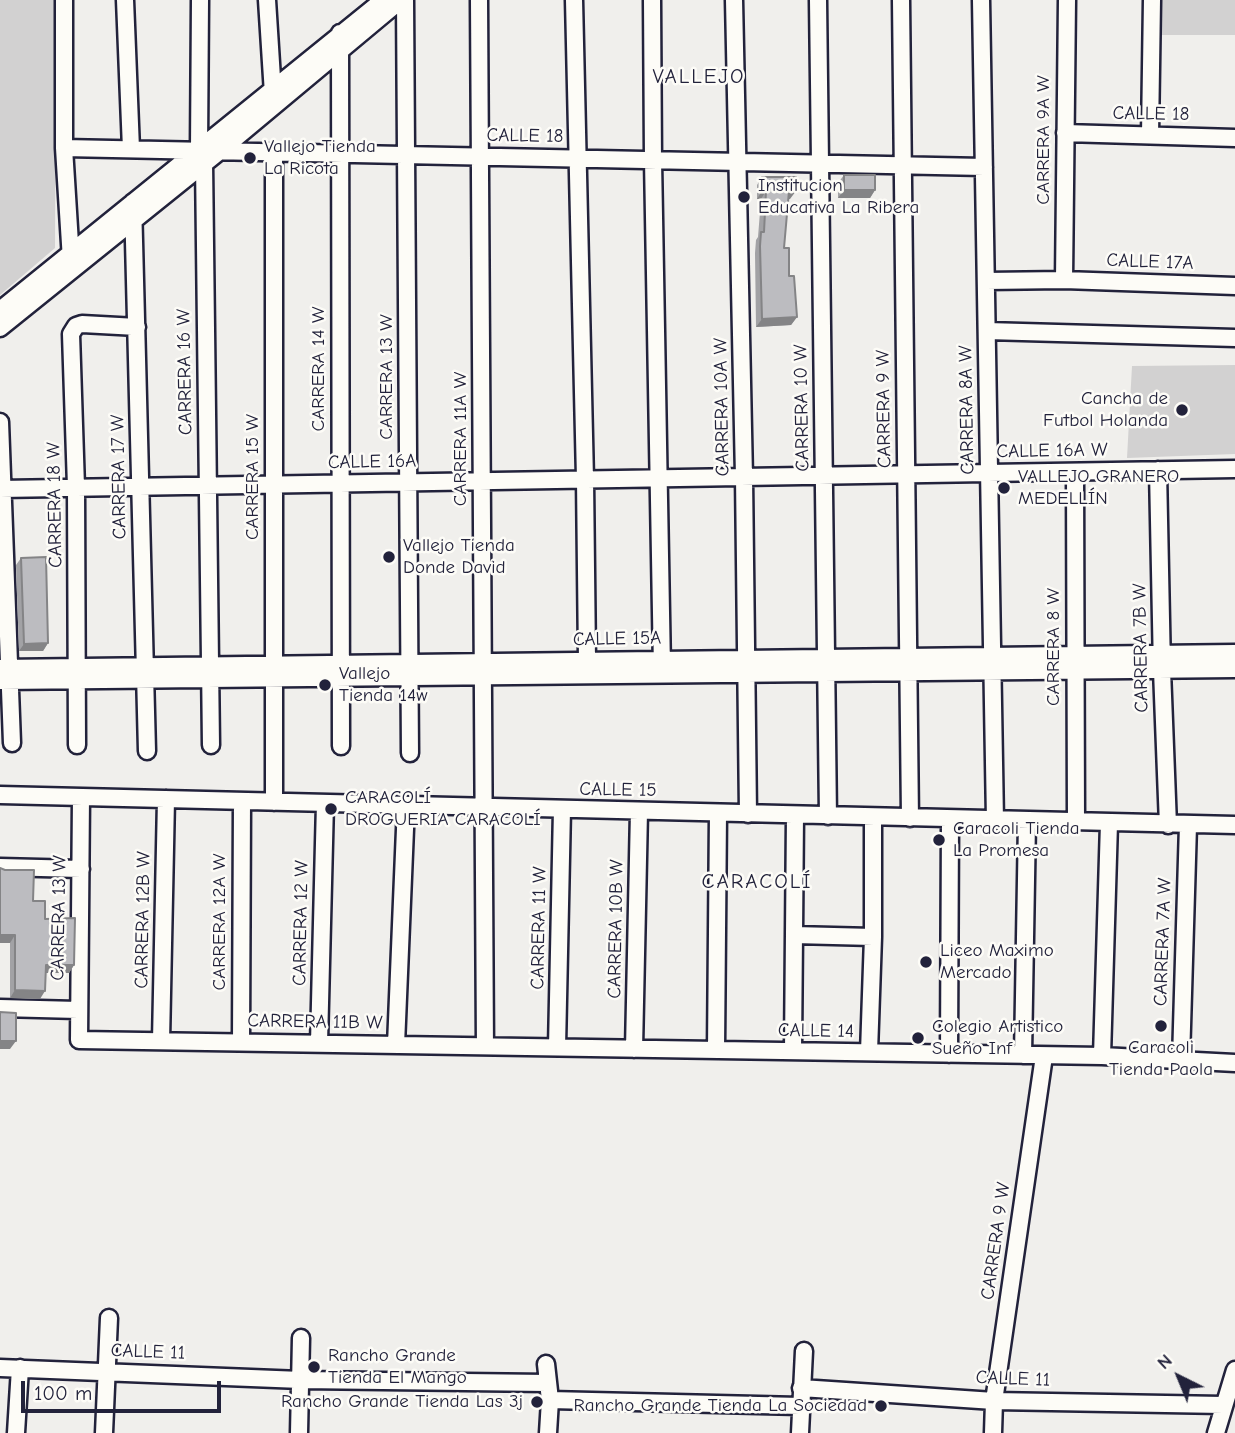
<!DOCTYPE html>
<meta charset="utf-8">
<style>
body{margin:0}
#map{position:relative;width:1235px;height:1433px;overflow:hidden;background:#f0efec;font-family:"Comic Neue",sans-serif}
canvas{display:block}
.north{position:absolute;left:1144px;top:1342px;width:70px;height:70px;-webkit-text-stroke:5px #fdfcf7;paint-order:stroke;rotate:317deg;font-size:19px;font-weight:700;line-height:28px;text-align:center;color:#22223b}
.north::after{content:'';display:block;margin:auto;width:24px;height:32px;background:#22223b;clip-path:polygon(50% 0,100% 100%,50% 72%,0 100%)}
.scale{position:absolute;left:21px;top:1381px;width:200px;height:32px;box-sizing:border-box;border:4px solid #22223b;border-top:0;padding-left:9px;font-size:21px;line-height:24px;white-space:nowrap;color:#22223b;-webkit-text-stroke:5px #fdfcf7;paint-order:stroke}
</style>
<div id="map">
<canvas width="1235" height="1433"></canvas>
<div class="north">N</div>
<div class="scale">100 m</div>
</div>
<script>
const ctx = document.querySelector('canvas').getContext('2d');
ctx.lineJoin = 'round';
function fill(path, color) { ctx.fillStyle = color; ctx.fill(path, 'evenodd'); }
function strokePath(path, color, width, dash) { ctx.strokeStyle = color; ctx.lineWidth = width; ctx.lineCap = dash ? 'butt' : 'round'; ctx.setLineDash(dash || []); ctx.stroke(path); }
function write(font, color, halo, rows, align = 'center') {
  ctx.font = font + ' "Comic Neue",sans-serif'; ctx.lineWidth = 5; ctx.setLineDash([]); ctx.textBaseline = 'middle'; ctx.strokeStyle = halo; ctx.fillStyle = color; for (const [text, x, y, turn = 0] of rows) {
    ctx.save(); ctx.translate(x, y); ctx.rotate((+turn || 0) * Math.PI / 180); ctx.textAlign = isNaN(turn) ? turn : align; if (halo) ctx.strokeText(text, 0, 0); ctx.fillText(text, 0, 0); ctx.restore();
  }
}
fill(new Path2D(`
 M0,0H56L55,248L0,295Z
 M1159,0H1235V35H1157Z
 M1235,365V454L1127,458L1132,366Z`), '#d2d1d1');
const minor = new Path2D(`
 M64,0V148L71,260
 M125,0L131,149
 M200,0L199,150L204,162L211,745
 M267,0L273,94
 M405,0L410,753
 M479,0L485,1046
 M574,0L585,479L587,660
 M652,0L653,160L662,669
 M734,0L744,477L748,814
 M818,0L828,816
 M901,0L910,818
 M981,0L995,820
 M340,33L341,746
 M1065,133L1235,138
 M1150,135L1152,0
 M64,148L984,167
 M274,152V802
 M133,202L147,751
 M1064,280L1067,0
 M986,281L1064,280L1235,286
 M0,310L383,0
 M0,328L220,151L401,0
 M987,331L1235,338
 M0,422L12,743
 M1158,470L1162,670L1168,825
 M1075,472L1076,822
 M0,489L1235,469
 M0,668L1235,653
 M0,681L1235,669
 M77,745L76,487L71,334L76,326L82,324L137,327
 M0,795L1235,825
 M81,797L79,1040L1102,1056L1235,1063
 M0,867L81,869
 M794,935L873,937
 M0,1008L78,1010
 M161,1041L166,799
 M241,1042L242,801
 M319,1043L325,803
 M396,1045L406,805
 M557,1047L562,809
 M634,1049L639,811
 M716,1050L718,813
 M793,1051L795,815
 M869,1052L873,937V817
 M949,1054L950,819
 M1023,1055L1027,821
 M1102,1056L1109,823
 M1181,1060L1188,825
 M546,1364L550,1400L548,1433
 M0,1368L301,1380L547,1383
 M801,1388L994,1401L1223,1405
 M550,1400L800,1406
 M16,1433L20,1368
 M104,1433L109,1318
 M299,1433L301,1338
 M800,1433L804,1351
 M993,1433L994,1401L1044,1056
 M1216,1433L1235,1370`);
strokePath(minor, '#22223b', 21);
strokePath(minor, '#fdfcf7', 16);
fill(new Path2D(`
 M844,175L875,190L870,198H838V183Z
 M762,177L790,199H788L784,248L797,317L791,325L756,327L755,253L756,240L758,237L761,199H757V185Z
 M21,558L48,643L43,651H19L16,565Z
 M0,868L33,901L74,965L69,973H45L40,999L10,998V943H0Z`), '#a2a2a5');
fill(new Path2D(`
 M844,190H875L870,198H838Z
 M762,191H766L761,199H757Z
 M789,191H796L790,199H784Z
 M797,317L791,325L756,327L762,319Z
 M48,643L43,651H19L24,644Z
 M0,935H15L10,943H0Z
 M46,965H74L69,973H40Z
 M15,990L45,991L40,999L10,998Z
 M0,1041H16L10,1049H0Z`), '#848486');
const building = new Path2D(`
 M844,175H875V190H844Z
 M762,177H796V191H789L784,248H789V276H794L797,317L762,319L760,246L761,232H764L766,191H762Z
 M46,557L48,643L24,644L21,558Z
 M0,868L5,870H34L33,901H45V919L75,918L74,965H46L45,991L15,990V935H0Z
 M0,1012L16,1013V1041H0Z`);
fill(building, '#bcbcc0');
strokePath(building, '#848486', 2);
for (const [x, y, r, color] of [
 [250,158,7,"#22223b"],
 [744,197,7,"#22223b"],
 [1182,410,7,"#22223b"],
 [1004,488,7,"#22223b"],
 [389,557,7,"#22223b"],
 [325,685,7,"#22223b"],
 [331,809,7,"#22223b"],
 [939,840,7,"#22223b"],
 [926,962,7,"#22223b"],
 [1161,1026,7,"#22223b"],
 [918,1038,7,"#22223b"],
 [314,1367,7,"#22223b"],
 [537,1402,7,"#22223b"],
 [881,1406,7,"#22223b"]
]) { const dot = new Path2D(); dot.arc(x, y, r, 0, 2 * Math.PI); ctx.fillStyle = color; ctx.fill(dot); strokePath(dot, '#fdfcf7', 2.5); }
write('19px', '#22223b', '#fdfcf7', [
 ["CALLE 18",1151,114,1],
 ["CALLE 18",525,136,1],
 ["CARRERA 9A W",1044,140,-90],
 ["CALLE 17A",1150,262,2],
 ["CARRERA 14 W",319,369,-90],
 ["CARRERA 16 W",185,372,-91],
 ["CARRERA 13 W",387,377,-90],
 ["CARRERA 10A W",722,407,-91],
 ["CARRERA 10 W",802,408,-91],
 ["CARRERA 9 W",884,409,-91],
 ["CARRERA 8A W",967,410,-91],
 ["CARRERA 11A W",461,439,-90],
 ["CALLE 16A W",1052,451,-1],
 ["CALLE 16A",372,462,-1],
 ["CARRERA 17 W",119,477,-91],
 ["CARRERA 15 W",253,477,-90],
 ["CARRERA 18 W",55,505,-91],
 ["CALLE 15A",617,639,-1],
 ["CARRERA 8 W",1054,647,-90],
 ["CARRERA 7B W",1141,648,-91],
 ["CALLE 15",618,790,1],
 ["CARRERA 13 W",59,918,-89],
 ["CARRERA 12B W",143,920,-89],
 ["CARRERA 12A W",220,922,-90],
 ["CARRERA 12 W",301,923,-89],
 ["CARRERA 11 W",539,928,-89],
 ["CARRERA 10B W",616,929,-89],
 ["CARRERA 7A W",1163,942,-88],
 ["CARRERA 11B W",315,1022,1],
 ["CALLE 14",816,1031,1],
 ["CARRERA 9 W",996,1241,-82],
 ["CALLE 11",148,1352,2],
 ["CALLE 11",1013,1379,2]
]);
write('19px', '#22223b', '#fdfcf7', [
 ["Vallejo Tienda",264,147],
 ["La Ricota",264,169],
 ["Institucion",758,186],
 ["Educativa La Ribera",758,208],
 ["Cancha de",1168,399,"right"],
 ["Futbol Holanda",1168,421,"right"],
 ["VALLEJO GRANERO",1018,477],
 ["MEDELLÍN",1018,499],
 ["Vallejo Tienda",403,546],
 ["Donde David",403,568],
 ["Vallejo",339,674],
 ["Tienda 14w",339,696],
 ["CARACOLÍ",345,798],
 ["DROGUERIA CARACOLÍ",345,820],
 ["Caracoli Tienda",953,829],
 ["La Promesa",953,851],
 ["Liceo Maximo",940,951],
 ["Mercado",940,973],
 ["Colegio Artistico",932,1027],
 ["Sueño Inf",932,1049],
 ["Caracoli",1161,1048,"center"],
 ["Tienda Paola",1161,1070,"center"],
 ["Rancho Grande",328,1356],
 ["Tienda El Mango",328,1378],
 ["Rancho Grande Tienda Las 3j",523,1402,"right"],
 ["Rancho Grande Tienda La Sociedad",867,1406,"right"]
], 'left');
ctx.letterSpacing = '2px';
write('21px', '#22223b', '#fdfcf7', [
 ["VALLEJO",699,77],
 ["CARACOLÍ",757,882]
]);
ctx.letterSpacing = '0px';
</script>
